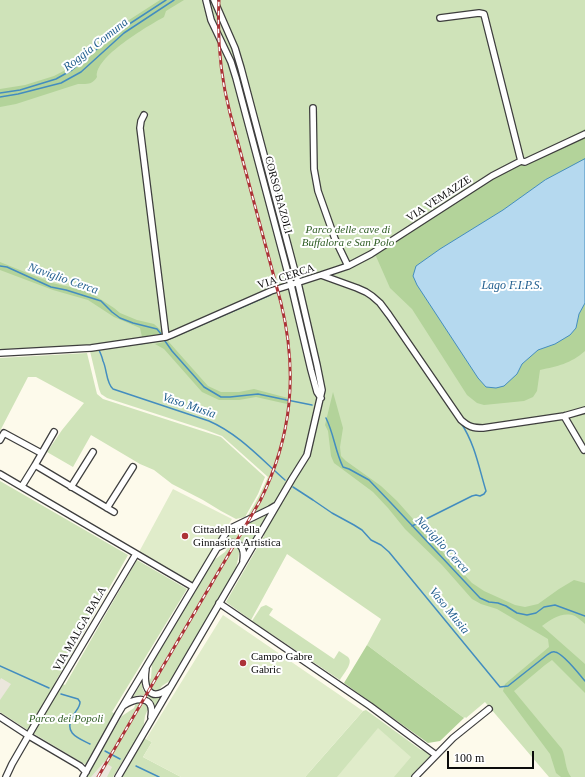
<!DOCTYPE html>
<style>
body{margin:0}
#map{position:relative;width:585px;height:777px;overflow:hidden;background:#fdfaeb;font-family:Georgia,serif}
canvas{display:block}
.scale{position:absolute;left:447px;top:751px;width:87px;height:18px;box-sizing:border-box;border:2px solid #0b0b0b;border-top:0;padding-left:5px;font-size:12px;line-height:14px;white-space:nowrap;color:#0b0b0b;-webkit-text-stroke:3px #fff;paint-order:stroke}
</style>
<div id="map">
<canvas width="585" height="777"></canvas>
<div class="scale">100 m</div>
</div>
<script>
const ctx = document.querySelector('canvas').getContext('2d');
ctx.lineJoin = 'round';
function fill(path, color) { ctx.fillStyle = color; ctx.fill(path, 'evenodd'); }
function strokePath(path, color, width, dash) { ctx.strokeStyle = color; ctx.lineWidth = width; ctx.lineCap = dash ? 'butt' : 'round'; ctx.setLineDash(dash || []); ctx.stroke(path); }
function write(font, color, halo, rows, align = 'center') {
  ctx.font = font + ' Georgia,serif'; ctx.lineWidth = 4; ctx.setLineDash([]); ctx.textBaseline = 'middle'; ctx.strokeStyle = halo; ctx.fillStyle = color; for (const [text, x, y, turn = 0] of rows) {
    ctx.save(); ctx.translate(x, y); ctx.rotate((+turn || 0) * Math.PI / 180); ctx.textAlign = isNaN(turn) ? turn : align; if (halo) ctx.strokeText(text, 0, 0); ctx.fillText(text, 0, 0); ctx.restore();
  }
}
fill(new Path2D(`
 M0,0H585V777H549L485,702L466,718L465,717L464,718L367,645L381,619L287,554L251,620L226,602L264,536L263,535L286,494L282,490L275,502L270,507L247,517L259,496L268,477L222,436L206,430L107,398L101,394L99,389L89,347L0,352Z
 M87,353L97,394L103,399L221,437L265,477L258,494L245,517L236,519L221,511L203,500L172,484L154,470L140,464L91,435L73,467L47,452L62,430L84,403L36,377H28L0,431V358Z
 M0,481L128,555L56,681L65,685L137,560L187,589L112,712L115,714L86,765L26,729L0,712Z
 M271,512L247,553C246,542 238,536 227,540V538C232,526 246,525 256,520C261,518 266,515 271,512Z
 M233,545L239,548C240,555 236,565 235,573L174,678L162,686L159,690C155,691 152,691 149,688L148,683L151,678L152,664L214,560L225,552L229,546Z
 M266,605L273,609L269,615L334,659L339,651C342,653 345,655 348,657C354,663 343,674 340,680L252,621L261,607Z
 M142,682C141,695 152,700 163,696L154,710C154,697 145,692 133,697Z
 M141,701L145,703L148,709L145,716L143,730L127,754L113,777H86L122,716L134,708L136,703Z
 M366,710L421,750L423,749L430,755V758L412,777H305L363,711Z
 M144,738L152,742L143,757L181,777H120Z`), '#cfe3b9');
fill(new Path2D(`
 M160,0H184L166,11L164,17C148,26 94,57 97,77C92,85 87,84 78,84L16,104L0,107V89L25,85L54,76L73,66L115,29Z
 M585,129V159L545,180L503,210L440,249L416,266L417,285L478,378L486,387L517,374L522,364L538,350L555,344L576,328L579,314L585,303V351C570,364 558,366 540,370L537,391L533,397L524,401L484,405L477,403L467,395L412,309L390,288L375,254L407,232L438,214L523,160L553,146Z
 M0,262L52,283L88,291L114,308L120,313L137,320L154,324L164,333L142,337L140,328L114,317L88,300L53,290L0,270Z
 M168,341L208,386L221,392H239L254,389L288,398L287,404L256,397L239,400H219L202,392L164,349L155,344Z
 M333,392L343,428L340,447L341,456L346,461L381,486L397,501L413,519L422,527L436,545L472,583L484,591L515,605L525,607L538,604L559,589L574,580L585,583V624C582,621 578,618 575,616C563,611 551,619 542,626L585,664V693L552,660L545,665L514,691L562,749C566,758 565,769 571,777H561L556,773L550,754L503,691L505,684L549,647L548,639L497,609L481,604L472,599L442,565L405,529L388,508L373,492L334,463L331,456L328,431L325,425Z
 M367,645L464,718L440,741L428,743L344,683Z`), '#b3d39a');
fill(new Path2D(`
 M173,489L232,519L192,584L139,552Z
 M223,615L363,711L305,777H181L143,757L152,742L146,739Z
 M378,728L411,757L394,777H337Z`), '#e0ecca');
fill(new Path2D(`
 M1,678L11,684L0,700V680Z
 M104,762L112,767L107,777H91Z`), '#ebe7dc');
const water = new Path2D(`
 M585,159V303L579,314L576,328L570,335L555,344L538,350L522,364L517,374L504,386L496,388L486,387L478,378L417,285L413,276L416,266L440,249L503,210L545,180Z`);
fill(water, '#b5d9ef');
strokePath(water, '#438dbf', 1);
strokePath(new Path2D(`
 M0,93L20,90L56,79L72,70L117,32L166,0
 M0,97L18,94L61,83L81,72L124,33L174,0
 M0,266L7,267L51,287L66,290L101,301L112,312L120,318L133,323L157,329L161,334
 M382,310L401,337
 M165,341L172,351L204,387L221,397H230L258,394L282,399L312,405
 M139,344L169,339L270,295
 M98,348C100,352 102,356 103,361C107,369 106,383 113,389L209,421C239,434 261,459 285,480
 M326,418C334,434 335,451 343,467L349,469L369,480L391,503L480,598L489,602L498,603L506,606L517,613L527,615L536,613L544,607L555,605L585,616
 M293,487L313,500L332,513L354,525L362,530L371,540L381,545L389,552L500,687L508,686L547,655C550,653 552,651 555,652C563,653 579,674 585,681
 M412,526L472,496L476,495L480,496L484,494L486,491C479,468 475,444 461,423
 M0,666L49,688
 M61,694L78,699L80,702C80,708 75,711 73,716C63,733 78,738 90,744
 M105,751L120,759
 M136,766L159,777`), '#438dbf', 1.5);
const minor = new Path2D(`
 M206,0L211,20L231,62L236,78L291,285L311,370L317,392L321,398
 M440,18L479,13L484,14L521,161
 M313,108L314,169L318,191L335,239L348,266
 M144,115L141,121L140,128L166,337
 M321,275L348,266L371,254L492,176L521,161L525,162L585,134
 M0,353L91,348L166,337L171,335L271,291L287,286L321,275L357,288L366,292L372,296L380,303L389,315L461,420C469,427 473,428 483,428L564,416L585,410
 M564,416L584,450
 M0,440L4,433L41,453
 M35,465L54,432
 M0,474L193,587
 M22,486L35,465L114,512
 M71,487L93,452
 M107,508L133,467
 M219,547C234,539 246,542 243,561
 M219,603L370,706L436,755
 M146,669C143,688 150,703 169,688
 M123,706C137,697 155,695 151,717
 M0,717L29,736L80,766L86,772
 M6,777L12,764L34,726L136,554
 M83,777L118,714L226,533L231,528L270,509L275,506
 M118,777L292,479L307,455L322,390L317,365L298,283L241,68L235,48L214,0
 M415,777L453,738L489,709`);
strokePath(minor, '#3e3e3e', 8);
strokePath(minor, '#fff', 5.5);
const rail = new Path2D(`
 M98,777L260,501C292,437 298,373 281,303L230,113C220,75 217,39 219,0`);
strokePath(rail, '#ac3237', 3);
strokePath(rail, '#fff', 1.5, [4.5]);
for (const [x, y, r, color] of [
 [185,536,4,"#ac3237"],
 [243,663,4,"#ac3237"]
]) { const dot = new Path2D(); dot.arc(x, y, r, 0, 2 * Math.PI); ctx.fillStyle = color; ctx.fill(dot); strokePath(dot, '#fff', 1.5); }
write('11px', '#0b0b0b', '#fff', [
 ["CORSO BAZOLI",278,195,75],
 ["VIA VEMAZZE",439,199,-33],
 ["VIA CERCA",286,277,-18],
 ["VIA MALGA BALA",80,629,-60]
]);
write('italic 11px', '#2e5c23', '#fff', [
 ["Parco delle cave di",348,230],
 ["Buffalora e San Polo",348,243],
 ["Parco dei Popoli",66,719]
]);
write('11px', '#0b0b0b', '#fff', [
 ["Cittadella della",193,530],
 ["Ginnastica Artistica",193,543],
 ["Campo Gabre",251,657],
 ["Gabric",251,670]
], 'left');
write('italic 12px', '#225f8f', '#fff', [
 ["Roggia Comuna",96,45,-38],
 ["Naviglio Cerca",63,279,19],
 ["Lago F.I.P.S.",512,286],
 ["Vaso Musia",189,406,19],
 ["Naviglio Cerca",442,545,47],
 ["Vaso Musia",449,611,51]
]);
</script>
